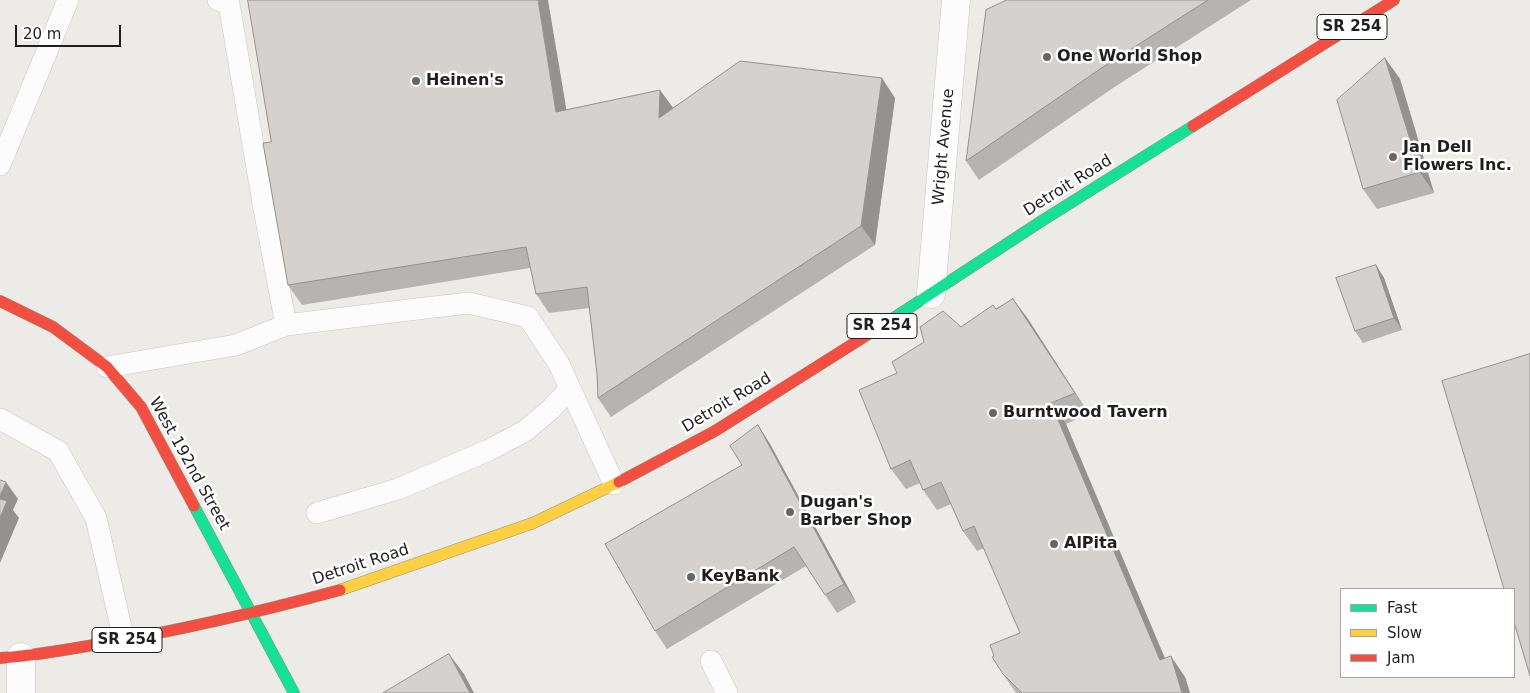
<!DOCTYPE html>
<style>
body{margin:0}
#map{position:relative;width:1530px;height:693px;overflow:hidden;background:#edebe8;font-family:"DejaVu Sans",sans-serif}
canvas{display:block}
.legend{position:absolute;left:1340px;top:588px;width:175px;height:90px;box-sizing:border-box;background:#fff;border:1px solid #a5a5a5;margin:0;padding:6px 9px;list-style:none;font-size:15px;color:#1f1f1f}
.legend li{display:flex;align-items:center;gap:10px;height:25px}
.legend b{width:25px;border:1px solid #a5a5a5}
.scale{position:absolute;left:15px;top:25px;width:106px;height:22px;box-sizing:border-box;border:2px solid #1f1f1f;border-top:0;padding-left:6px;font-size:15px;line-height:18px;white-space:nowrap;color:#1f1f1f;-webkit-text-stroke:4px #fff;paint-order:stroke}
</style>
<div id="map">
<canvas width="1530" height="693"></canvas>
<ul class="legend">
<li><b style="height:6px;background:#16e098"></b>Fast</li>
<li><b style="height:6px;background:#ffcf43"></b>Slow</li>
<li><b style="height:6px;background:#f24e42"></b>Jam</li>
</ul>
<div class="scale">20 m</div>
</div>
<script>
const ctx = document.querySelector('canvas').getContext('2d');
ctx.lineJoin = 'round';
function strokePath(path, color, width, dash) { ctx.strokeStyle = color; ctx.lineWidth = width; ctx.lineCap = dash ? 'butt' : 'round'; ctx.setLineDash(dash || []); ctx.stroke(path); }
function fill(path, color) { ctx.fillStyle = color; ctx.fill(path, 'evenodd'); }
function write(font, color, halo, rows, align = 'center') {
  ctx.font = font + ' "DejaVu Sans",sans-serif'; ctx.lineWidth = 5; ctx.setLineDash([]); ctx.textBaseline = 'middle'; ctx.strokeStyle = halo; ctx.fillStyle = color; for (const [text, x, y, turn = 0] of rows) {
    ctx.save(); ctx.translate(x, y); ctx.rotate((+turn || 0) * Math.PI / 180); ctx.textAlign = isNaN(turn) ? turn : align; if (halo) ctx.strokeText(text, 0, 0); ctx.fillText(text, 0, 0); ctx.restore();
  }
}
const lane = new Path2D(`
 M218,0L229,4L264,209L286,325
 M0,165L68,0
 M107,367L236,345L286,325L417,309L469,303L528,317L559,364L614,484
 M0,419L58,451L96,518L124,640
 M317,513L398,489L489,450L525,431L551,409L570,389
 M711,661L727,693`);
const street = new Path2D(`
 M931,294L956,0
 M21,657V693`);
const fast = new Path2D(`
 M886,323L1040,222L1193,126
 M194,506L294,693`);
const slow = new Path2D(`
 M340,590L533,523L619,482`);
const jam = new Path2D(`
 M1193,126L1394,0
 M0,301L53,327L107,367L141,407L194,506
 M619,482L715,431L886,323
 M0,658C32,656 63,650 94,645C177,631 259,612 340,590`);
strokePath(lane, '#c6c5c4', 22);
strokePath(street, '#c6c5c4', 29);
strokePath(fast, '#95977f', 12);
strokePath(slow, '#95977f', 12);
strokePath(jam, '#95977f', 12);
strokePath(lane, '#fcfcfc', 21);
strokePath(street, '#fcfcfc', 28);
strokePath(fast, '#16e098', 11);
strokePath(slow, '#ffcf43', 11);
strokePath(jam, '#f24e42', 11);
fill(new Path2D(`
 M1007,0H1251L1116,86L979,180L966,161Z
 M1385,58L1400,79L1434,193L1377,209L1363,189Z
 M895,98L875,245L611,417L598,398L597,374L589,308L549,313L536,294L530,268L302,305L288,285L566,110L673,108Z
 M1376,265L1384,278L1402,330L1363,343L1355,331Z
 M1013,299L1028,319L1089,414L1066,424L1165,658L1185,677L1190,693H1016L1003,674L1020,633L984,548L977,551L963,531L951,504L937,510L923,490L920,483L906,489L891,469L897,373L961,327Z
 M758,425L770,444L856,602L837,613L806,566L667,649L655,631L742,465Z`), '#b6b4b2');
fill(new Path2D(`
 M538,0H548L570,131L556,112Z
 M1385,58L1400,79L1434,193L1420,172Z
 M882,78L895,98L875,245L861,226Z
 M660,90L674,109L659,118Z
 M1376,265L1384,278L1402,330L1394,318Z
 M1013,299L1028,319L1089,414L1075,393Z
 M1051,403L1066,424L1174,680L1160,660Z
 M758,425L770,444L856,602L844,584Z
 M6,482L18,499L13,510L19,518L0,563V496Z
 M449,654L464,674L474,693H470Z
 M1171,656L1185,677L1190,693H1182Z`), '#949291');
const building = new Path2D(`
 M248,0H538L556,112L660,90L659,118L740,61L882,78L861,226L598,398L597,374L587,287L536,294L526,247L288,285L263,143L271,142Z
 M1007,0H1208L1103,67L966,161L986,10Z
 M1385,58L1420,172L1363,189L1337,100Z
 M1376,265L1394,318L1355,331L1336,278Z
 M1013,299L1075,393L1051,403L1160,660L1171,656L1182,693H1022L1003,674L992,657L994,656L990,645L1020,633L974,526L963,531L941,482L923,490L910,460L891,469L859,390L897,373L892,362L924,342L920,327L943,311L961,327L993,305L996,309Z
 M1530,354V676L1514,622V589H1504L1442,381Z
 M758,425L844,584L825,595L794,547L655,631L605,544L742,465L730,446Z
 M0,480L6,482L0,496Z
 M0,499L7,501L0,518Z
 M449,654L470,693H383Z`);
fill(building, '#d4d1cf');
strokePath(building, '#949291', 1);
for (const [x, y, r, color] of [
 [1047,57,5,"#676665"],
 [416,81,5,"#676665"],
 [1393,157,5,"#676665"],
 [993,413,5,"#676665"],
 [790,512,5,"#676665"],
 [1054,544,5,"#676665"],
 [691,577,5,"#676665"]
]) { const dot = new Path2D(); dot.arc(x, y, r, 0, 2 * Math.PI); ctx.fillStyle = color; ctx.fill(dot); strokePath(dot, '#fff', 2); }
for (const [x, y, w] of [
 [1352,27,70],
 [882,326,70],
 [127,640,70]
]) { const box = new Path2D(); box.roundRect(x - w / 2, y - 12.5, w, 25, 4); ctx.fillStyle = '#fff'; ctx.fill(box); strokePath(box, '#1f1f1f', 1); }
write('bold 15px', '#1f1f1f', null, [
 ["SR 254",1352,27],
 ["SR 254",882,326],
 ["SR 254",127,640]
]);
write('bold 16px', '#1f1f1f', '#fff', [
 ["One World Shop",1057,57],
 ["Heinen's",426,81],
 ["Jan Dell",1403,148],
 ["Flowers Inc.",1403,166],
 ["Burntwood Tavern",1003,413],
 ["Dugan's",800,503],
 ["Barber Shop",800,521],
 ["AlPita",1064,544],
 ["KeyBank",701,577]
], 'left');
write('16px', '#1f1f1f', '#fff', [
 ["Wright Avenue",944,147,-85],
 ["Detroit Road",1068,186,-32],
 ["Detroit Road",727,403,-31],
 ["West 192nd Street",189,464,61],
 ["Detroit Road",361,565,-18]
]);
</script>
